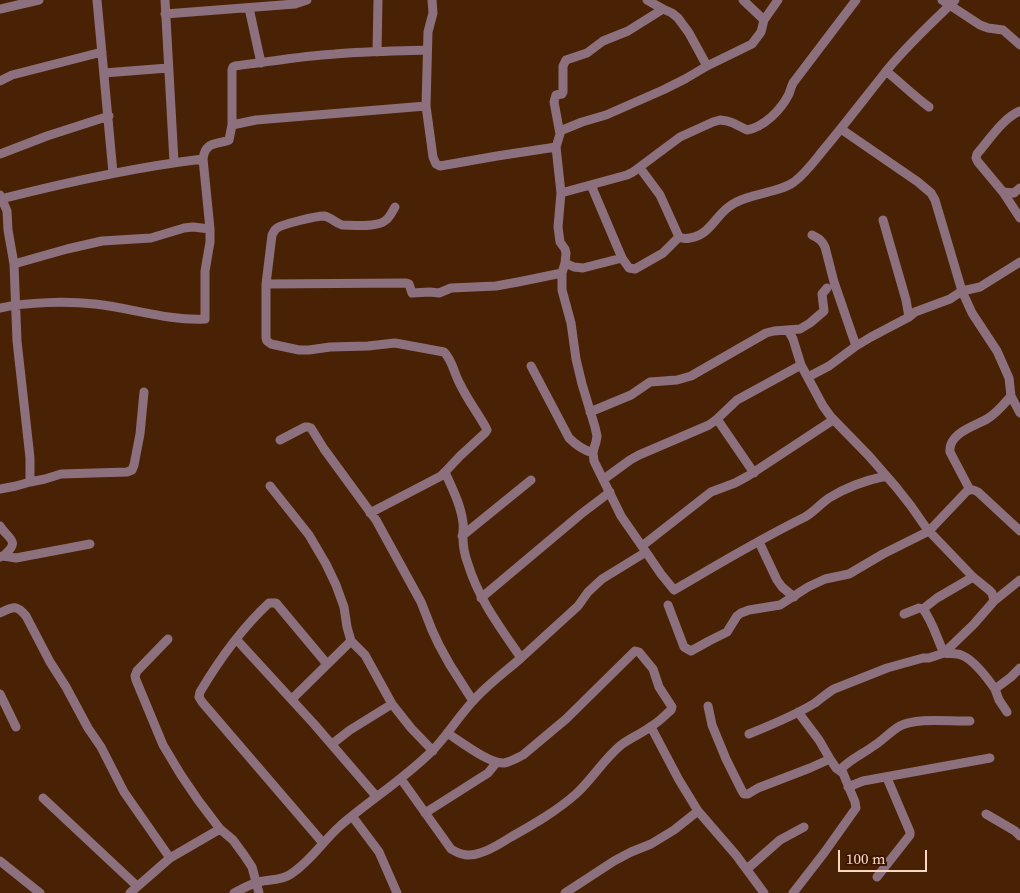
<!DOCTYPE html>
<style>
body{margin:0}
#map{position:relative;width:1020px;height:893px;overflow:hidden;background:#492105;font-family:"Source Serif 4",serif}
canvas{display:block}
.scale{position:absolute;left:838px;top:850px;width:89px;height:22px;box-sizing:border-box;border:2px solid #f9d7c5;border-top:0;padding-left:6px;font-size:15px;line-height:18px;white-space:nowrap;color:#f9d7c5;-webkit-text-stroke:4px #3e1600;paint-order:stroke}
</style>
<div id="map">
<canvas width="1020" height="893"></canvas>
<div class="scale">100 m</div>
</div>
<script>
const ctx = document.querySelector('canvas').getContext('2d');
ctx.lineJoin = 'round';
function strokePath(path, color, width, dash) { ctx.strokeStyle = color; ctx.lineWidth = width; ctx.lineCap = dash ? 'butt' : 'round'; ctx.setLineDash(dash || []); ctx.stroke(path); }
strokePath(new Path2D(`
 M97,0L113,173
 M165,0L174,162
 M432,0L433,13L428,32L426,106L433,157L436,164L440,166L497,156L556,147
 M647,0L663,9L672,13L678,18L689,33L707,66
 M743,0L764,20
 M942,0L980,25L988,28L1003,30L1020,45
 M249,8L261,63
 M0,9L39,0
 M165,14L295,4L307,0
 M377,52L378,0
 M886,71C901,83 914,96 929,107
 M104,73L168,68
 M0,81L12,75L102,52
 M1020,111C1003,118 989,140 977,154L976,158L978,162L1003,192L1014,193L1020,188
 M232,125V70L233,67L235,66C268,62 301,56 335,54C365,51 397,51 427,50
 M841,129L918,182L931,193L935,200L962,291L972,313L997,351L1009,378L1011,396L1020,413
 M560,131L582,122L606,115L663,90L685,79L707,66L752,44L761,32L764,20L778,0
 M0,154L47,136L109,116
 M640,168L660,195L679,237C683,239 685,239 690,238C710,235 715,216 730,206C748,193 777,194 794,182C806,173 815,160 825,148C845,124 864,99 884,74C905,47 931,24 955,0
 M591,185L622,258L629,268L635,269L663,253L679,237
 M1003,192L1020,218
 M561,193L627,175L633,172L680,137L713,122L720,120L727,121L733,123L747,130C764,127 781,110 789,94C790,91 791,87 793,83L856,0
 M0,195L7,211L8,230L14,264L17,341L30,458V482
 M1,199C68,182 135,167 203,159C205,141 217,145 229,140L232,125L256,120L426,106
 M883,220L906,300L909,317
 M812,235C818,238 822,240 825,247L834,282L856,346
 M565,263L574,267L583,268L622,258
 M14,264L67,249L102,241L151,238L184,228L193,227L210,229
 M266,284L406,283L409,284L412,293L430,292L439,293L451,288L496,286L518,282L562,273
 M0,308C28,302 66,301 95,304C132,308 168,321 205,319V271L210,242V229L203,159
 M788,330L793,339L801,365L823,406L831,417L869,456L896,487L911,506L927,529L973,577L989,590L992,593L994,601
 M531,366L569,438C576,445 583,450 593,453
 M808,377L829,366L856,346L871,337L909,317L915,312L950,299L962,291L980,287L1020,262
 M590,412L631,395L650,382L677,380L691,376L766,333L774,331L800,329L810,323L824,311L822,294L827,288
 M717,419L754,473
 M280,440L305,427H308L311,428L324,449L376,520L421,602L432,630L439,645L450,665L473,701
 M604,479L630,460L639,455L709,425L717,419L737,400L801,365
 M270,486L309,535L326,564L336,585L344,607L347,627L351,641L365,655L392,704L411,728L433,751
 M0,489L16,486L30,482L45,479L61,474L127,472L132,470L134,465L140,434L144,392
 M970,490L950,452C948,433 975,426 987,419C997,413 1004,404 1011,396
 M370,513L441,476L445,472
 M0,526C8,539 22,541 3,556
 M462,536L531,480
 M759,542L777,580L782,587L794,597
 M642,546L711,492L735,483L748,476L833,420
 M646,552L621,516L594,461L593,453L594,448L596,442L597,436L595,427L582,384L576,359L571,323L562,290V273L565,263L566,253L565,249L560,242L558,227L561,193L556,147L560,134L554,102L556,95L562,94L563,92V66L566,60L587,53L603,41L628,31L663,9
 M0,557L3,556L16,558L90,544
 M481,598L581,514L610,492
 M668,605L684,647L691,651L709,641L727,632L737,616L741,613L749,610L780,605L808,587L825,579L849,574L883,554L929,531L967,491C971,489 973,489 978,492L1020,531
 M923,609L937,598L973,577
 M0,613C13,607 16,604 26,616L50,662L66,687L88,728L101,747L124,792L170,858
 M904,614L919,608L923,609C933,622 937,639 944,653C950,654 956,653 961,655C973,659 988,679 995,689L1011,677L1020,668
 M168,639L137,671L135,676L136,680L163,745L181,775L198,800L220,829L233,840L244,855L252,867L259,893
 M236,639L314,724L376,796
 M521,658L578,606L588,592L602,579L646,552L661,574L674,590C717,565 760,539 805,517C814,512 820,504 829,498C845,488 867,480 886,476
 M995,689L999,700L1007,712
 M0,694L16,727
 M292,699L351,641
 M708,706L712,725L726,759L742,791L744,794H748L758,788L810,768L830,759L836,768L843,773L855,802L856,808L824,853L793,893
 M798,712L819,740L830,759
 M651,727L679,780L698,811L736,855L764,893
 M749,734C771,725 794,716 815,703C822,698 827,693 834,689L887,668L923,658H929L944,653L974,624L994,601L1020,580
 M332,744L350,730L392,704
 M840,770C850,759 863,754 875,745C884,739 891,731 900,726C918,717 950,722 970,721
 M401,779L451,849C461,855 469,857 480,853C491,850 501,843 511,837C534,824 557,811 577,793C593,778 604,759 621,745C630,738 641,734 650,727C658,723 664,716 671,710L672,707L659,687L653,669L639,652L635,651L566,719L523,755C517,758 511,762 504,763C489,764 460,741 447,733
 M848,787L863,781L990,758
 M43,798L137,886
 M425,813L488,773L497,762
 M986,814L1015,831L1020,836
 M352,816L379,852L397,893
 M323,843L202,702L199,697L200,692C219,660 241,629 269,603H276L327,664
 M0,861L40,893
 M747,869L780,840L804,827
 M877,877L910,835V832L887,778
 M130,893L170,858L220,829
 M234,893C242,889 250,884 259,882C270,879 281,881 291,874C311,861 323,841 340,826C370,800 404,779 432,751C447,736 458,717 473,701C487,685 505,672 521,658C500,627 479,600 468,564C465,556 463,547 463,538C462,533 464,528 463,523C461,505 452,488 445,472L460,456L485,433L487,430L485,426C477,412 467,399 460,384C454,374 453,361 444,352L395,343L368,346L330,347L309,350H299L271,344L267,341L266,338V284L272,235C274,232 274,230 277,228C283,224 316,216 324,216C331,217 335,223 342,225C353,225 377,228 386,220C390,217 392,212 395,207
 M565,893L614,861L631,852L651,844L674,830L698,811`), '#8d707d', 9);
</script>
